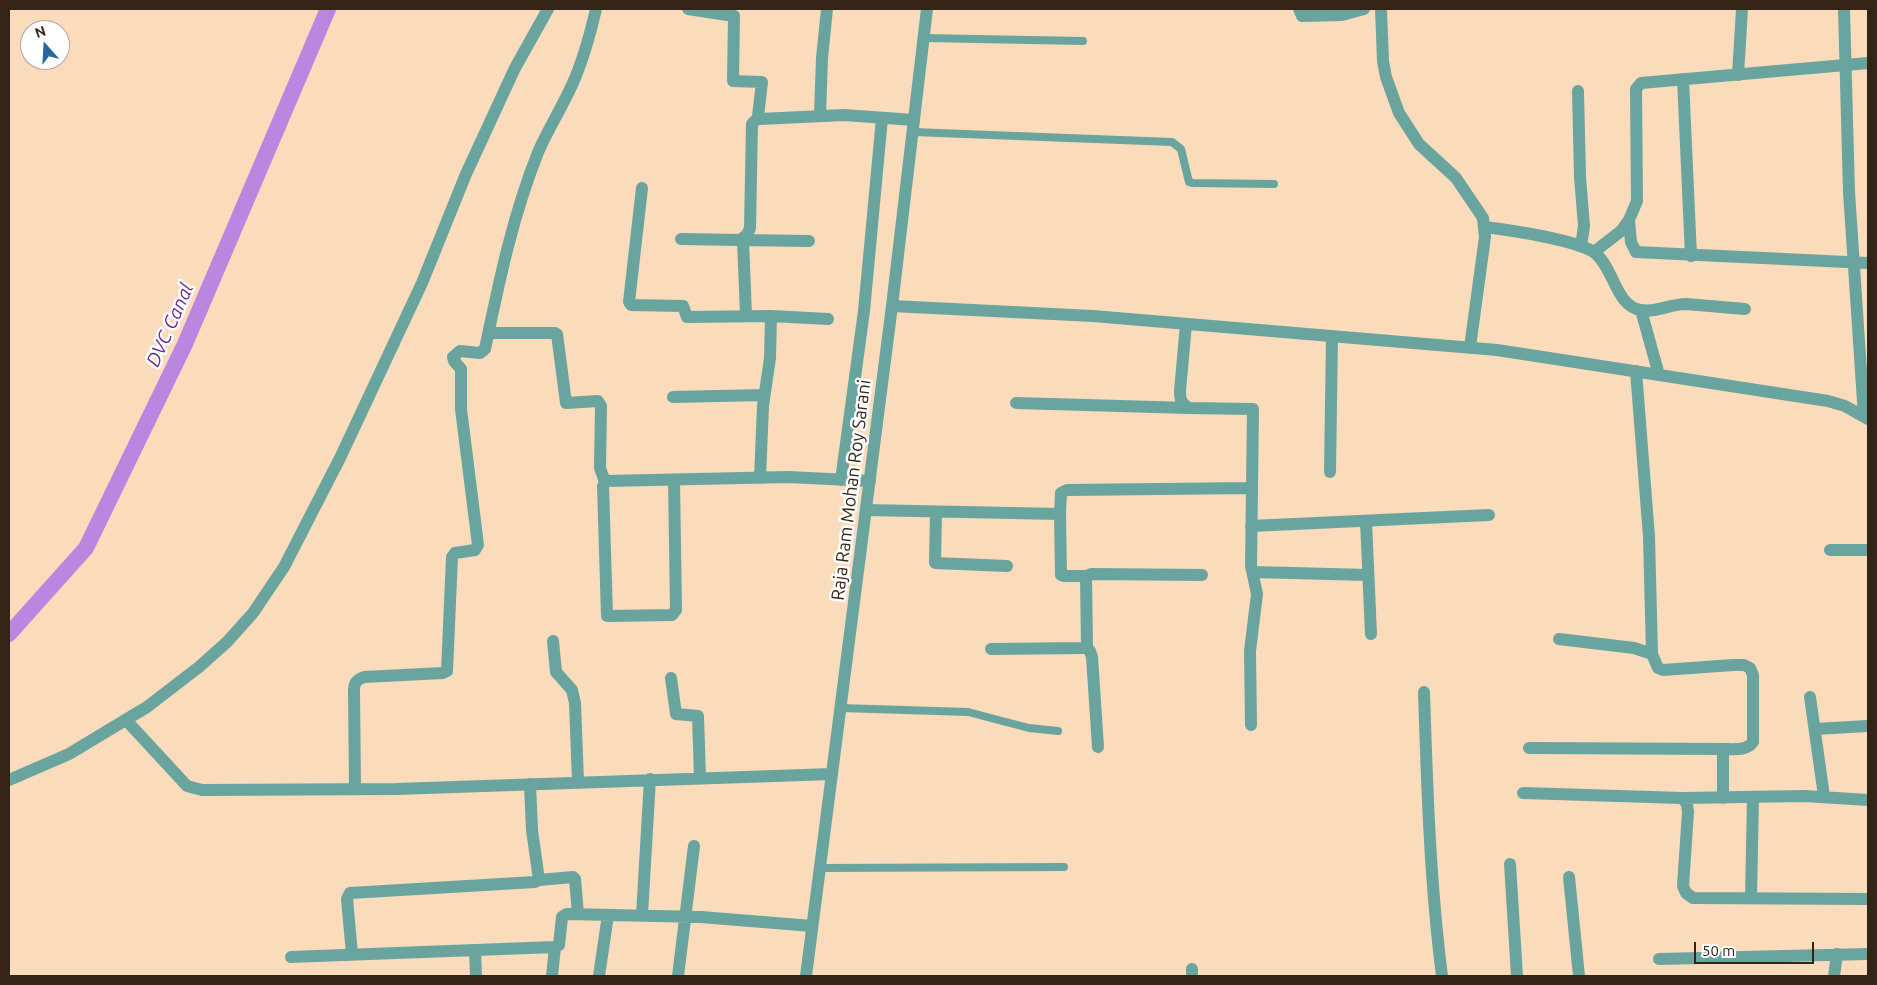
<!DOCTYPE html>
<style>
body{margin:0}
#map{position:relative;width:1877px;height:985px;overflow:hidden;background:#fadcbc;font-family:Ubuntu,sans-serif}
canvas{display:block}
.frame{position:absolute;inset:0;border:10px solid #332415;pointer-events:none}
.north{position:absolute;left:20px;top:20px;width:50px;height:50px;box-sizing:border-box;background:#fff;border:1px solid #ada7a1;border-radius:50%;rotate:341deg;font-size:14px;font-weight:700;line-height:20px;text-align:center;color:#332415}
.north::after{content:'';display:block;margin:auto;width:18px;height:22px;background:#28679e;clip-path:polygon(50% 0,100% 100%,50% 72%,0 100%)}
.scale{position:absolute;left:1694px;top:942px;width:120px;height:22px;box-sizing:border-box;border:2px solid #332415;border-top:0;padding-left:6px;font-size:15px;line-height:18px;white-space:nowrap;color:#332415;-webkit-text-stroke:4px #fff;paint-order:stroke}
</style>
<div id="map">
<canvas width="1877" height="985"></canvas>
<div class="frame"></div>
<div class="north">N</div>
<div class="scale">50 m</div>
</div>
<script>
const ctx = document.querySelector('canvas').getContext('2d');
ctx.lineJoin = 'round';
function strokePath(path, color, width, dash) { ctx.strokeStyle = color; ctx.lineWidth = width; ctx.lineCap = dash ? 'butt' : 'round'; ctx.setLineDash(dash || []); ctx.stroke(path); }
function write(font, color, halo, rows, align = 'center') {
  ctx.font = font + ' Ubuntu,sans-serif'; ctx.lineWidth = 5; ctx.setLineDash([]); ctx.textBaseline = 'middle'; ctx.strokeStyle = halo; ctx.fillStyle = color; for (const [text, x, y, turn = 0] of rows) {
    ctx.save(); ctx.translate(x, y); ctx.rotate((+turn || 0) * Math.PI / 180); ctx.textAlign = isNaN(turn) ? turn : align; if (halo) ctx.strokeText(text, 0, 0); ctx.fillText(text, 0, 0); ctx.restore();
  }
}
strokePath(new Path2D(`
 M9,634L86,548L185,344L328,9`), '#b888e1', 16);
strokePath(new Path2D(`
 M924,38L1083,41
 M913,132L1172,142L1181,149L1189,182L1193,183L1274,184
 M840,708L968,712L1029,728L1058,731
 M820,868L1064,867`), '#6aa49e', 8);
strokePath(new Path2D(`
 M688,9L734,16L733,81L762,82L758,116L760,119L844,115L914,120
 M1299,9L1302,16L1342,15L1364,9
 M1381,9L1383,61L1386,77L1399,113L1419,144L1456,178L1483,218L1485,237L1470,347
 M1844,9L1849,192L1864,416
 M1738,75L1742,9
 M1683,79L1691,256
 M1578,91L1580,177L1584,226L1581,246
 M820,115L822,58L827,9
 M642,188L629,302L631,305L683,306L687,317L771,316L770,358L763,406L760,478
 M1629,220L1631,242L1636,252L1868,263
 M1485,227C1509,230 1578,240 1595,253C1614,268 1616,307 1641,310C1656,313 1670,304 1686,304L1745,309
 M681,239L739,240C745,237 748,235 750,228L752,124L759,117
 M739,240L809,241
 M743,240L746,315
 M1594,252L1621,231L1629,220L1637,201L1636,89L1641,83L1868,63
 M892,306L1093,316L1497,350L1828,401L1845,406L1868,419
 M1641,310L1659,375
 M771,316L828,319
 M1186,324L1180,391C1180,400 1181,403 1189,408L1253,409L1251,566L1257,594L1250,651L1251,725
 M489,333H555L557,334L566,403L598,401L601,406L600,468L605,482
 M1636,371L1649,537L1652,654
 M673,397L763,395
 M1016,403L1189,408
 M1330,472L1332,336
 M674,480L676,610L672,615L607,616L603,486L606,481L788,477L870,481
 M841,480L864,311L882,118
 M866,510L1060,514L1061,493L1067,490L1251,488
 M936,512L935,563L1007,566
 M1366,521L1371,634
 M1251,526L1489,515
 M1830,550H1868
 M1253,572L1368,575
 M1086,576L1091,574L1202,575
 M553,641L556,672L572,690L575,703L578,782
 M1086,647L1090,651L1092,657L1098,747
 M991,649L1083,648L1087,645L1086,577L1085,576H1063L1061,575L1060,514
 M671,678L676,714L698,716L700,778
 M1424,692C1427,787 1430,882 1442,976
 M1810,697L1824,796
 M126,720L187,786L202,790L397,789L832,774
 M1815,729L1868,726
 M1529,748L1723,749C1734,749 1747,751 1753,742V675L1750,668L1744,665H1733L1663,670L1658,668L1652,654L1634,648L1559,639
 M9,780L69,754L147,707L199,667L227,642L253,613L284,567L340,458L422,283L466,174L515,68L548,9
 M355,789L354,691C354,683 356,680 364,677L443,673L447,671L452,557L455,553L475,550L478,545L461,409V369L454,361L453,357L460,351L480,353L485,349C499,282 513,214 539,150C549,128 562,107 572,85C583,61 590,35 596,9
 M1523,793L1682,798L1687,804L1688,812L1683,886L1686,893L1693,898L1868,899
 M1682,798L1804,796L1868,800
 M1723,798V749
 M1510,864L1517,976
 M1569,877L1579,976
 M539,880L573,877L575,879L578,914
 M1751,898L1753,797
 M642,915L650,779
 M475,950L476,976
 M352,954L347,899L350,893L535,882L539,880L532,830L530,784
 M291,957L555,947L559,945L562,917L567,914L701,917L812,926
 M1659,959L1868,954
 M1192,969V976
 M552,976L555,947
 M599,976L608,915
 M678,976L694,846
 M1834,976L1837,954`), '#6aa49e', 12);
strokePath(new Path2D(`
 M806,976L892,306L927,9`), '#6aa49e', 12);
write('18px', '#332415', '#fff', [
 ["Raja Ram Mohan Roy Sarani",851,490,-83]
]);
write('italic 19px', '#662890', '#fff', [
 ["DVC Canal",170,325,-66]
]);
</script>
